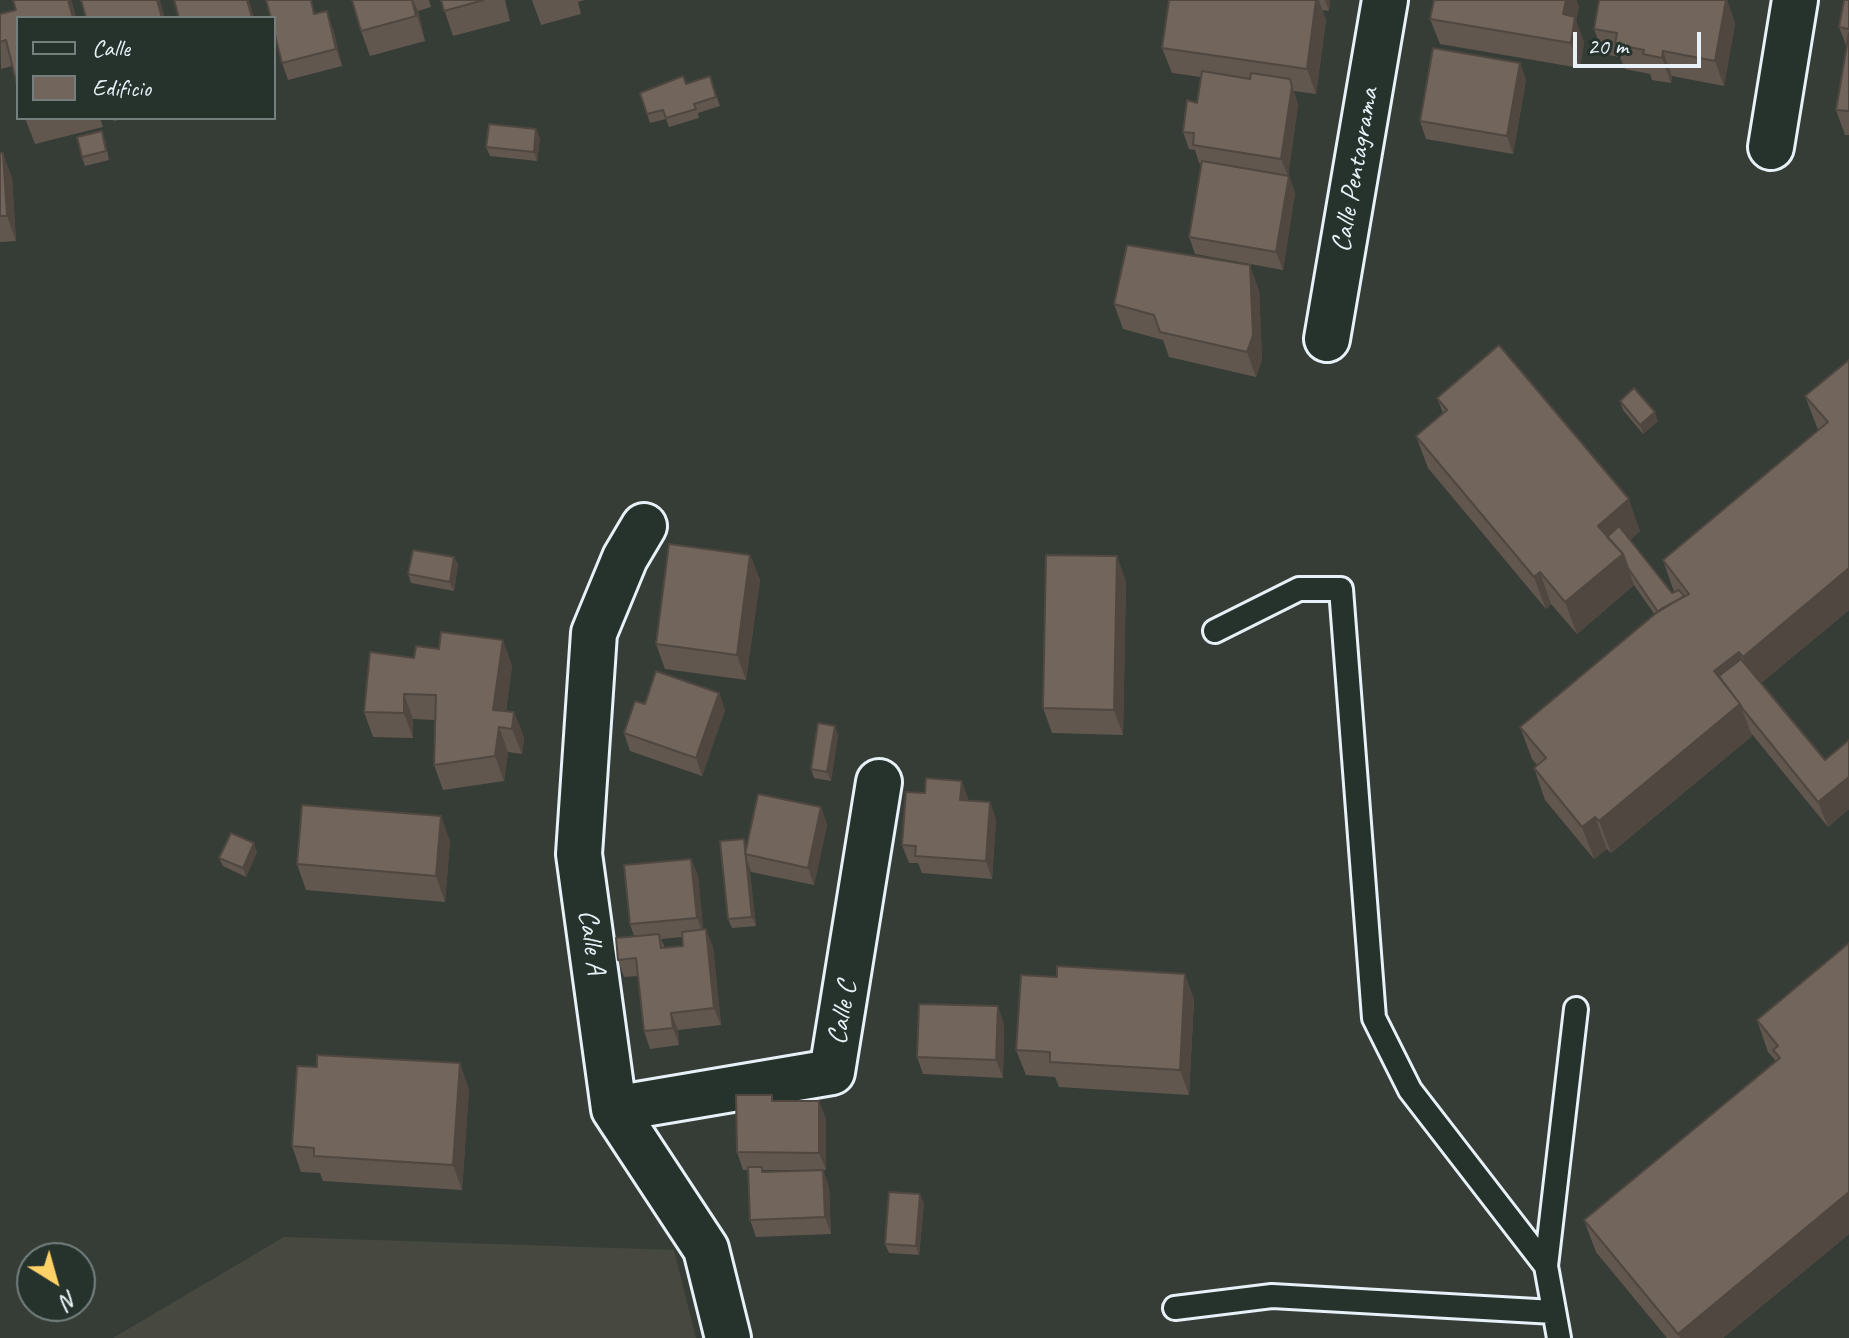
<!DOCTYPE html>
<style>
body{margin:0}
#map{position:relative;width:1849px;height:1338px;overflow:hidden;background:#353d36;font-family:Caveat,sans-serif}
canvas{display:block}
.legend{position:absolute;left:16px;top:16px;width:260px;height:104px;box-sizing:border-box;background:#26332d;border:2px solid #747f7e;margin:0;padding:10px 14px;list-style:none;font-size:24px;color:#e8f1f8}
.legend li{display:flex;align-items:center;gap:16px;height:40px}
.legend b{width:40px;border:2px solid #747f7e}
.north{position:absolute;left:16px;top:1242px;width:80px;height:80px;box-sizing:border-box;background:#26332d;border:2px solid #747f7e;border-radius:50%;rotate:143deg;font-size:22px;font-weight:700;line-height:32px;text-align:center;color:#e8f1f8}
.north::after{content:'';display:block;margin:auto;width:28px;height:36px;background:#ffd166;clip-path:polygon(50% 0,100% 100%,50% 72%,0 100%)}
.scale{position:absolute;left:1573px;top:32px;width:128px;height:36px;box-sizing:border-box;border:4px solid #e8f1f8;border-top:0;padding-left:10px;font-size:24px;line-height:28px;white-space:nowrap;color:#e8f1f8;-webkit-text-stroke:6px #26332d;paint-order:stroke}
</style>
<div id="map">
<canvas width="1849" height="1338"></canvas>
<ul class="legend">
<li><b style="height:10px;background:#26332d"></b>Calle</li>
<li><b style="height:22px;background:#71655c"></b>Edificio</li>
</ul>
<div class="north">N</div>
<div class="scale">20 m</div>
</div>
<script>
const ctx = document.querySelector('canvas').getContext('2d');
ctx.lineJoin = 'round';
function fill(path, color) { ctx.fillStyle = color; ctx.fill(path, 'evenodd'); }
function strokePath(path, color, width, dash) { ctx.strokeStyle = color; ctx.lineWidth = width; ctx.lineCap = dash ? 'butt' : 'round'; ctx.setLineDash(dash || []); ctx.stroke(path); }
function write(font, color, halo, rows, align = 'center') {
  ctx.font = font + ' Caveat,sans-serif'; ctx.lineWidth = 7; ctx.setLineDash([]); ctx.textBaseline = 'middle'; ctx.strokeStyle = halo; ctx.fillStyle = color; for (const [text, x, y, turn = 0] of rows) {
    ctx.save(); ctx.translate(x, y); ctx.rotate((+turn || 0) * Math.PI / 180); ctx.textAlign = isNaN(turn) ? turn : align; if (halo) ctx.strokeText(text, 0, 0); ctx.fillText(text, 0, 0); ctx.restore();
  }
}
fill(new Path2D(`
 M284,1237L674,1250L696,1338H113Z`), '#474941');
const lane = new Path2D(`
 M1215,631L1299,589H1341L1374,1018L1410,1090L1546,1266
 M1175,1308L1272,1296L1554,1312
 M1559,1338L1546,1266L1576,1009`);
const street = new Path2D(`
 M1771,147L1795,0
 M1327,339L1385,0
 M644,526L625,558L594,633L579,854L614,1109L706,1249L728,1338
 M614,1109L832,1072L879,782`);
strokePath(lane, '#e8f1f8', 28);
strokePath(street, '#e8f1f8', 50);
strokePath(lane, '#26332d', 22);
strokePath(street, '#26332d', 44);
fill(new Path2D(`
 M13,0H71L76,18L12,66L1,69L0,14L16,10Z
 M352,0H429L431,7L418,11L425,41L370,56L361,31Z
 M441,0H505L510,21L453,36Z
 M532,0H585L578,2L581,14L541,25Z
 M1169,0H1330L1329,11L1322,10L1326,20L1316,94L1294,91L1298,105L1288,176H1289L1295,193L1283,270L1195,254L1189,237L1202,163H1199L1195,150L1189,149L1183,132L1197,103L1201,77L1172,73L1162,48Z
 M1434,0H1576L1579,7L1576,21L1584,42L1580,68L1440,44L1430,19Z
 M1599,0H1728V3L1735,24L1724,86L1672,76L1671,83L1652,80L1650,74L1625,69L1620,57L1603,54L1594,29Z
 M1849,0V135H1845L1836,110L1847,48L1839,27Z
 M316,14L333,29L342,66L288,80L282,63Z
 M1520,63L1526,80L1513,154L1426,139L1420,121Z
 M710,76L720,106L698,113L699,118L669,127L666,119L650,123L640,93L686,84Z
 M25,118H100L103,127L35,144Z
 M113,118H128L114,121Z
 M540,138L537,161L490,156L486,147Z
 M105,140L109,160L85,166L82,157Z
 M0,153L12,178L16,241L0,242Z
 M1259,290L1262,360L1256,377L1169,357L1163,340L1123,329L1114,304Z
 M1849,360V610L1761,683L1825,760L1849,740V809L1828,827L1751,733L1752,736L1611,853L1607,849L1594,859L1545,800L1534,768L1537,765L1532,759L1520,727L1655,615L1634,585L1577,634L1551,604L1546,609L1428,468L1416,436L1443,413L1437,398L1640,531L1630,540L1672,593L1674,592L1663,560L1818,430L1805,396Z
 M1620,401L1658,421L1643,434L1623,410Z
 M750,555L760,580L746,680L665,669L656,644Z
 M454,557L458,565L454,591L411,583L408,574Z
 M1126,581L1123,735L1052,733L1043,708Z
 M414,658L512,665L506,711L514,712L524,738L522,754L508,752L504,781L443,790L434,765L435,720L413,719V738L373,737L364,712Z
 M719,693L725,710L702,776L630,751L624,733L645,704Z
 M838,735L831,781L814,778L811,769Z
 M925,793L968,798V801L990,802L996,820L992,879L922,873L918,863H909L902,845Z
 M821,807L827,825L814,885L751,872L749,865L756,926L732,928L728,919L746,847Z
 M450,841L445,902L306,890L297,864Z
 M257,852L246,877L223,866L219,858Z
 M691,859L698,876L703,930L713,947L721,1025L678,1030L679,1045L650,1049L644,1031L638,976L624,977L618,960L634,936L630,924ZM682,937L683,946L665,948L661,939Z
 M1849,943V1234L1723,1338H1667L1596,1252L1584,1220L1776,1061L1768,1052L1757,1020Z
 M1057,977L1194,999L1189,1095L1059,1087L1055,1077L1026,1075L1016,1050Z
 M1004,1024L1003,1078L923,1074L917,1057Z
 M469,1089L462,1190L323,1181L320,1173L301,1172L292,1146Z
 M774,1101L826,1118V1170H823L829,1187L831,1234L756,1237L750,1220L748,1170H743L737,1152ZM763,1170H814L764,1172Z
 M924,1203L919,1255L889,1253L885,1244Z`), '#61574f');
fill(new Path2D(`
 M68,0H71L76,18H73Z
 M157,0H160L165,18H162Z
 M247,0H249L254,18H252Z
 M412,0H413L418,11L425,41Z
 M1316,0H1319L1326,20L1316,94L1307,69Z
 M1325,0H1330L1329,11Z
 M1566,0H1576L1579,7L1576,21L1584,42L1580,68L1571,43L1563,14Z
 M1716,0H1728V3L1735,24L1724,86L1715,61Z
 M327,11L333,29L342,66L336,49Z
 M1663,51L1672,76L1671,83L1662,58Z
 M1520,63L1526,80L1513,154L1507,136Z
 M1290,79L1298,105L1288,176L1281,159Z
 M536,129L540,138L537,161L534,152Z
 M3,153L12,178L16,241L7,216Z
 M1289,176L1295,193L1283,270L1276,252Z
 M1250,265L1259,290L1262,360L1256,377L1247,352Z
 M1655,412L1658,421L1643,434L1640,425Z
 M1629,499L1640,531L1615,553L1598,526Z
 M1623,554L1634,585L1577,634L1565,602Z
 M750,555L760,580L746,680L737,655Z
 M1117,556L1126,581L1123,735L1114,710Z
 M454,557L458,565L454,591L450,582Z
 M1849,568V610L1754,689L1743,657Z
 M1540,572L1551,604L1546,609L1534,577Z
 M503,640L512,665L503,728L493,710Z
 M1739,652L1750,684L1733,697L1714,671Z
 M719,693L725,710L702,776L696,758Z
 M404,694L413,719V738L404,713Z
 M1740,704L1752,736L1611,853L1599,821Z
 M514,712L524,738L522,754L512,729Z
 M835,726L838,735L831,781L827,772Z
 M499,727L508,752L504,781L495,756Z
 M1849,777V809L1828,827L1818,802Z
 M962,781L968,798L967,818L960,800Z
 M990,802L996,820L992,879L986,861Z
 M821,807L827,825L814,885L808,868Z
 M441,816L450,841L445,902L436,876Z
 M1595,817L1607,849L1594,859L1582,827Z
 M254,843L257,852L246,877L243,868Z
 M746,857L749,865L756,926L752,917Z
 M691,859L698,876L704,935L697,918Z
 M706,929L713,947L721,1025L714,1008Z
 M1185,974L1194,999L1189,1095L1180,1070Z
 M998,1006L1004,1024L1003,1078L996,1060Z
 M671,1013L678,1030L679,1045L673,1028Z
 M460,1063L469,1089L462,1190L453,1165Z
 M819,1101L826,1118V1170L819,1153Z
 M823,1170L829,1187L831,1234L825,1217Z
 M1849,1192V1234L1723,1338H1680L1678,1334Z
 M920,1194L924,1203L919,1255L916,1246Z`), '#4f4740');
const building = new Path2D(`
 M13,0H68L73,18H18V89L6,40L0,42V14L16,10Z
 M81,0H157L162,18H86Z
 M174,0H247L252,18H179Z
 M266,0H311L314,14L327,11L336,49L282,63L274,31V18H271Z
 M352,0H412L416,16L361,31Z
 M441,0H484L444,11Z
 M1169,0H1316L1307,69L1162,48Z
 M1434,0H1566L1563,14L1575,17L1571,43L1430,19Z
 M1599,0H1726L1715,61L1663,51L1662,58L1643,54L1644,50L1615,44L1617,33L1594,29Z
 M1844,0H1849V29L1839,27Z
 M1849,33V111L1836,110Z
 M1433,48L1520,63L1507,136L1420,121Z
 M1202,71L1250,79L1251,73L1290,79L1292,87L1281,159L1193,145L1194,133L1183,132L1187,100L1197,103Z
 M683,76L686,84L710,76L716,97L694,104L696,109L666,118L663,110L647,114L640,93Z
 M489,124L536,129L534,152L486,147Z
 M102,131L106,151L82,157L77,137Z
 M0,153H3L7,216H0Z
 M1202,161L1289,176L1276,252L1189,237Z
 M1127,245L1250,265L1253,335L1247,352L1160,332L1154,315L1114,304Z
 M1499,345L1629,499L1598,526L1623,554L1565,602L1540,572L1534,577L1416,436L1447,410L1437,398Z
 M1849,360V568L1743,657L1739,652L1714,671L1740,704L1599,821L1595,817L1582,827L1534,768L1546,758L1520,727L1661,609L1689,594L1663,560L1828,422L1805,396Z
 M1634,388L1655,412L1640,425L1620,401Z
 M1619,526L1672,593L1679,590L1684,596L1658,612L1628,568L1623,554L1607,537Z
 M669,544L750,555L737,655L656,644Z
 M413,550L454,557L450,582L408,574Z
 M1046,555L1117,556L1114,710L1043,708Z
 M441,632L503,640L493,710L514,712L512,729L499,727L495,756L434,765L436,695L404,694V713L364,712L370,652L414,658L416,646L439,649Z
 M1741,659L1825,760L1849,740V777L1818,802L1742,708L1740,704L1719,676Z
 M656,671L719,693L696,758L624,733L635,701L645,704Z
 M818,723L835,726L827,772L811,769Z
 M926,778L962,781L960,800L990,802L986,861L915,856L916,846L902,845L906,792L925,793Z
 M758,794L821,807L808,868L745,854Z
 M302,805L441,816L436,876L297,864Z
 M231,833L254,843L243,868L219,858Z
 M744,839L752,917L728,919L720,841Z
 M691,859L697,918L630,924L624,865Z
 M706,929L714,1008L671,1013L673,1028L644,1031L636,958L618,960L616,938L659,934L661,948L683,946L682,932Z
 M1849,943V1192L1678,1334L1584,1220L1780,1058L1773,1050L1778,1046L1757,1020Z
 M1057,966L1185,974L1180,1070L1050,1062V1052L1016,1050L1021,975L1057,977Z
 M919,1004L998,1006L996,1060L917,1057Z
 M317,1055L460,1063L453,1165L314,1156V1148L292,1146L297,1066L317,1067Z
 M736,1095H772V1101H819V1153L737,1152Z
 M748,1167H762V1172L823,1170L825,1217L750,1220Z
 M889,1192L920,1194L916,1246L885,1244Z`);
fill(building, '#71655c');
strokePath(building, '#4f4740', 2);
write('28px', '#e8f1f8', '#26332d', [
 ["Calle Pentagrama",1356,170,-80],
 ["Calle A",591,942,82],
 ["Calle C",843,1013,-80]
]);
</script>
